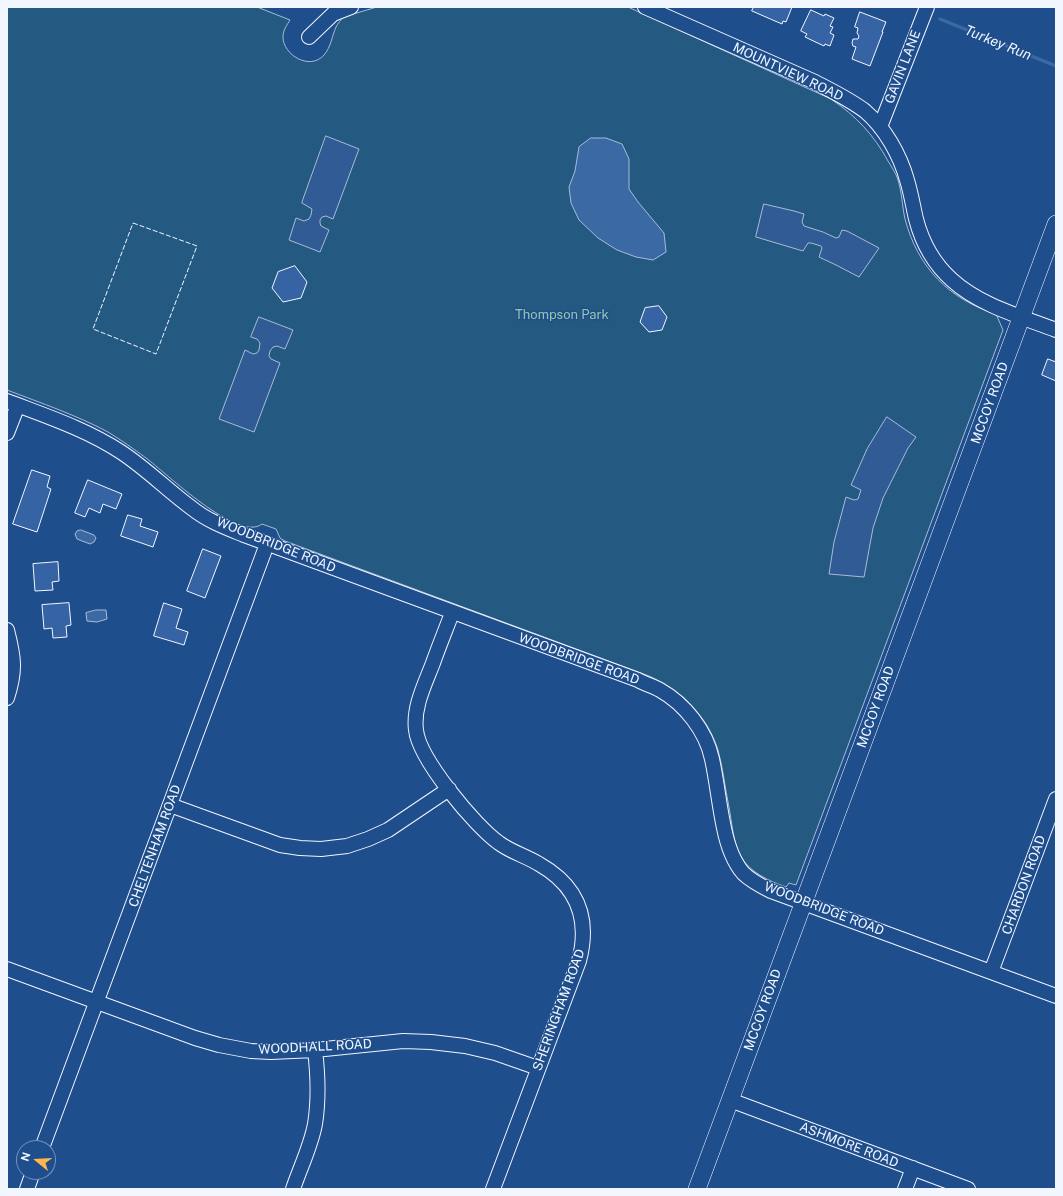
<!DOCTYPE html>
<style>
body{margin:0}
#map{position:relative;width:1063px;height:1196px;overflow:hidden;background:#1f4e8c;font-family:"Public Sans",sans-serif}
canvas{display:block}
.frame{position:absolute;inset:0;border:8px solid #f2f6ff;pointer-events:none}
.north{position:absolute;left:16px;top:1140px;width:40px;height:40px;box-sizing:border-box;background:#1f4e8c;border:1px solid #7391ba;border-radius:50%;rotate:288deg;font-size:11px;font-weight:700;line-height:16px;text-align:center;color:#f2f6ff}
.north::after{content:'';display:block;margin:auto;width:14px;height:18px;background:#ffb74d;clip-path:polygon(50% 0,100% 100%,50% 72%,0 100%)}
</style>
<div id="map">
<canvas width="1063" height="1196"></canvas>
<div class="frame"></div>
<div class="north">N</div>
</div>
<script>
const ctx = document.querySelector('canvas').getContext('2d');
ctx.lineJoin = 'round';
function fill(path, color) { ctx.fillStyle = color; ctx.fill(path, 'evenodd'); }
function strokePath(path, color, width, dash) { ctx.strokeStyle = color; ctx.lineWidth = width; ctx.lineCap = dash ? 'butt' : 'round'; ctx.setLineDash(dash || []); ctx.stroke(path); }
function write(font, color, halo, rows, align = 'center') {
  ctx.font = font + ' "Public Sans",sans-serif'; ctx.lineWidth = 3; ctx.setLineDash([]); ctx.textBaseline = 'middle'; ctx.strokeStyle = halo; ctx.fillStyle = color; for (const [text, x, y, turn = 0] of rows) {
    ctx.save(); ctx.translate(x, y); ctx.rotate((+turn || 0) * Math.PI / 180); ctx.textAlign = isNaN(turn) ? turn : align; if (halo) ctx.strokeText(text, 0, 0); ctx.fillText(text, 0, 0); ctx.restore();
  }
}
const green = new Path2D(`
 M7,7H257L290,20C287,25 283,30 283,37C283,55 310,71 324,55C331,47 332,36 336,27C338,23 341,20 343,17L377,7H628L831,99C856,116 874,135 888,161C891,166 895,172 897,177C902,191 902,206 905,219C918,268 949,299 996,314L1003,330L796,885L789,883L786,887C769,881 751,873 741,857C733,842 732,823 729,807C725,788 723,768 718,750C707,715 681,691 649,676L285,541L280,538L276,529L262,524C238,543 165,472 146,458C134,449 121,440 108,432C76,415 41,403 7,390Z`);
fill(green, '#245a82');
strokePath(green, '#a8bbd7', 1);
const parking = new Path2D(`
 M326,136L359,149L333,219L326,216L322,217L320,220V223L321,226L329,230L320,252L289,240L296,218L304,221L309,219L311,215L312,209L302,203Z
 M764,204L794,211L804,214L802,222L804,226L823,232L836,238L839,237L842,230L847,231L879,248L859,277L836,265L819,257L822,248L821,246L811,243H808L803,251L756,237Z
 M259,317L293,330L285,349L277,346L273,347L270,351L269,356L271,359L280,363L254,432L219,419L245,350L253,354L257,353L259,350L260,343L257,339L251,337Z
 M887,417L916,437L908,448L883,498L873,528L864,577L829,574L834,542L846,497L854,500L858,499L861,490L851,485L867,449Z`);
fill(parking, '#305b95');
strokePath(parking, '#a8bbd7', 1);
const water = new Path2D(`
 M591,138H606L622,144L629,159V189L638,202L664,233L666,252L653,260L636,257L617,250L598,238L579,220L571,203L569,187L575,171L579,147Z
 M81,530L94,535L96,538L94,542L90,544L77,539L75,534L77,531Z
 M96,610H106L107,619L97,622L87,621L86,613Z`);
fill(water, '#3b69a3');
strokePath(water, '#a8bbd7', 1);
strokePath(new Path2D(`
 M940,19L1056,66`), '#3b69a3', 3.5);
const building = new Path2D(`
 M754,7H792L786,22L783,21L782,24L752,11Z
 M811,10L824,16L825,14L834,18L830,26L833,27L830,33L834,35L830,46L825,44L824,46L805,37L807,34L801,31Z
 M860,12L886,22L882,32H883L870,66L852,59L856,47L853,46L852,43L853,39H858L859,36L857,33L858,28L855,27Z
 M295,266L307,282L301,298L283,302L272,288L278,272Z
 M659,306L667,317L662,330L649,332L640,322L645,308Z
 M1048,359L1056,362V381L1042,375Z
 M32,470L50,476L47,487L51,489L37,532L13,524Z
 M88,480L122,494L116,509L103,504L100,513L89,508L85,517L75,513Z
 M128,515L142,519L140,526L158,532L153,547L121,536Z
 M203,549L221,556L205,598L187,591Z
 M58,562L59,581L52,582L53,590L35,591L33,564Z
 M69,603L71,625L66,626L67,637L53,638L52,628L44,629L42,605Z
 M164,603L182,609L176,628L188,632L184,645L154,636Z`);
fill(building, '#3563a3');
strokePath(building, '#f2f6ff', 1);
const minor = new Path2D(`
 M645,7L815,82C832,91 849,99 865,111C885,128 900,155 907,180C911,193 913,206 916,219C922,242 934,264 952,280C979,305 1022,317 1056,330
 M309,37L333,14L351,7
 M880,127L927,7
 M7,401C46,416 86,429 121,452C147,469 168,491 193,509C208,521 227,528 244,535L638,680C645,684 653,686 660,690C685,704 706,731 712,759C717,782 719,805 724,828C727,843 733,861 743,873C751,881 761,886 771,891L1056,996
 M7,433L18,405
 M452,613C446,629 439,646 433,663C425,684 413,707 416,730C419,759 475,826 499,843C511,852 526,856 539,864C578,886 590,919 579,961L493,1189
 M7,630C14,657 16,671 7,698
 M170,805L280,845L300,848L321,849L347,846L368,839L388,830L449,789
 M7,969L195,1038L219,1045L251,1051L271,1052L315,1050L403,1041L431,1042L465,1046L495,1053L538,1068
 M991,972L1056,799
 M730,1100L968,1189
 M42,1148L267,544
 M27,1189L33,1172
 M293,1189C300,1168 311,1146 315,1124C319,1099 318,1075 315,1050
 M905,1189L913,1168`);
const major = new Path2D(`
 M697,1189L1056,224`);
strokePath(minor, '#f2f6ff', 16);
strokePath(major, '#f2f6ff', 18);
strokePath(minor, '#1f4e8c', 14);
strokePath(major, '#1f4e8c', 17);
strokePath(new Path2D(`
 M133,223L197,246L156,354L93,329Z`), '#f2f6ff', 1, [5, 2]);
write('13px', '#f2f6ff', '#1f4e8c', [
 ["GAVIN LANE",903,67,-69],
 ["MOUNTVIEW ROAD",788,72,25],
 ["MCCOY ROAD",990,403,-70],
 ["WOODBRIDGE ROAD",276,545,22],
 ["WOODBRIDGE ROAD",579,659,20],
 ["MCCOY ROAD",876,707,-70],
 ["CHELTENHAM ROAD",155,846,-70],
 ["CHARDON ROAD",1024,885,-70],
 ["WOODBRIDGE ROAD",824,909,21],
 ["SHERINGHAM ROAD",559,1010,-70],
 ["MCCOY ROAD",763,1010,-70],
 ["WOODHALL ROAD",315,1047,-3],
 ["ASHMORE ROAD",849,1145,21]
]);
write('13px', '#97c8a6', '#1f4e8c', [
 ["Thompson Park",562,315]
]);
write('italic 14px', '#f2f6ff', '#1f4e8c', [
 ["Turkey Run",998,43,22]
]);
</script>
